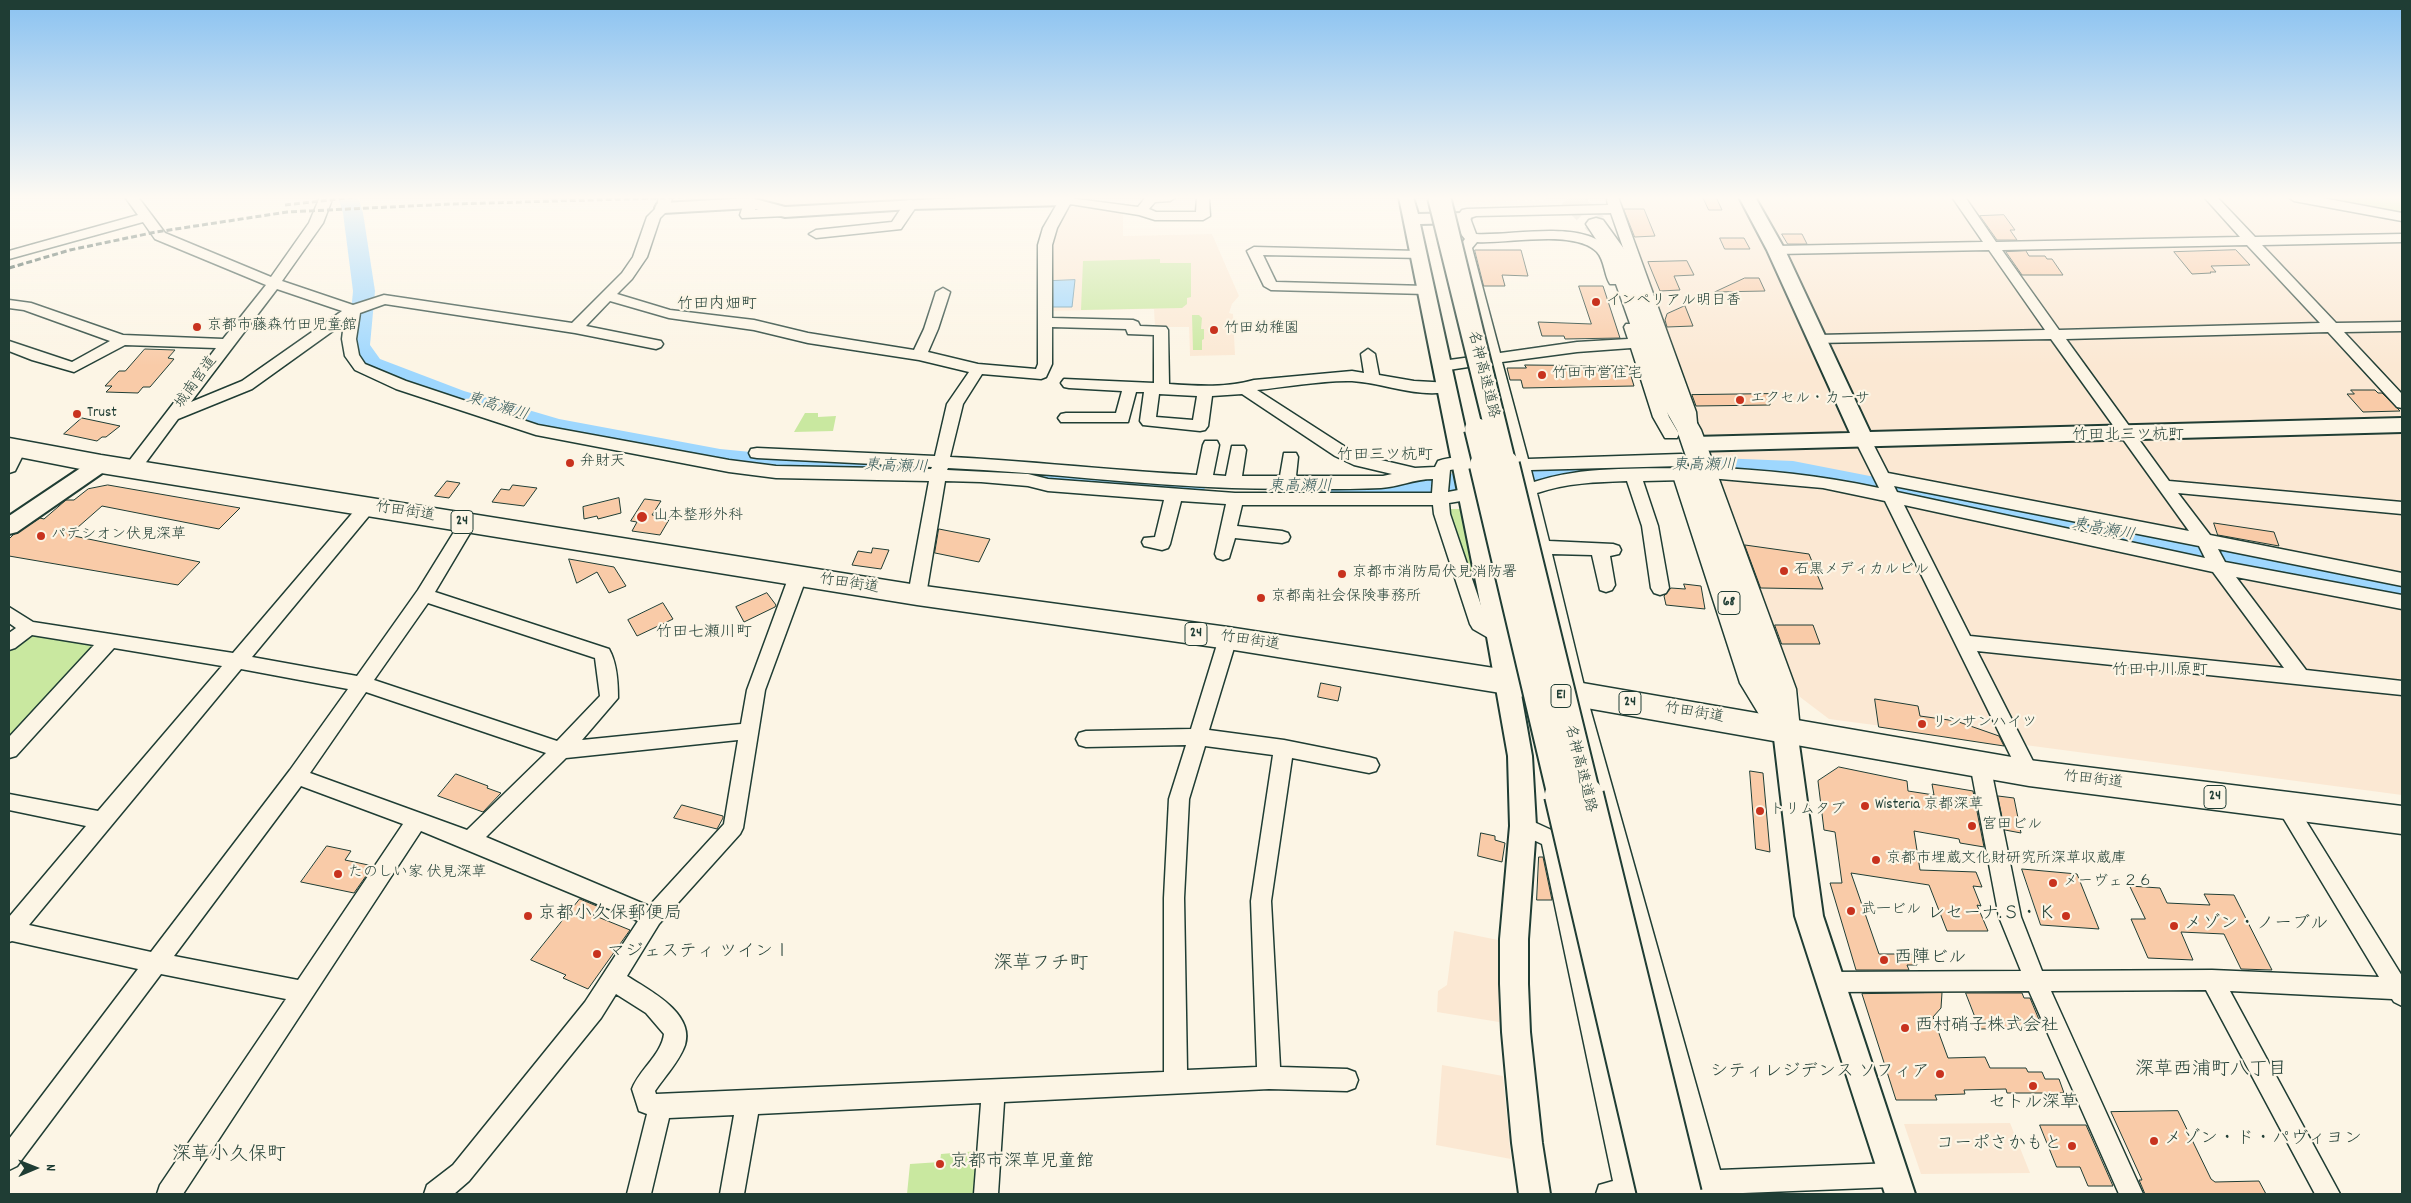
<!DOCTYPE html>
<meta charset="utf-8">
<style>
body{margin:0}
#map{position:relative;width:2411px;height:1203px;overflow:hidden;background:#fcf5e5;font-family:Dekko,sans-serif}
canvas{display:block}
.frame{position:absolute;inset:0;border:10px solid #1f3d34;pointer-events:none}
.north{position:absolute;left:10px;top:1143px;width:50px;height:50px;-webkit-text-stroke:4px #fcf5e5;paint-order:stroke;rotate:89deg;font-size:14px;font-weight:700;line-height:20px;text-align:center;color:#1f3d34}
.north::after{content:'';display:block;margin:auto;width:18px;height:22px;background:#1f3d34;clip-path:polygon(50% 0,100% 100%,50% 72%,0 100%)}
</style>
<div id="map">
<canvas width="2411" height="1203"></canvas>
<div class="frame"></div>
<div class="north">N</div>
</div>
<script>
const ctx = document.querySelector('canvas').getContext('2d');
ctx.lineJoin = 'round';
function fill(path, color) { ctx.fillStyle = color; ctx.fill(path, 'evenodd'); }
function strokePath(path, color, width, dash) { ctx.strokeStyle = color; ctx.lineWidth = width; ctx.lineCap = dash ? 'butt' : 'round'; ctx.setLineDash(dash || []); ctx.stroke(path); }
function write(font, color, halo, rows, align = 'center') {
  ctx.font = font + ' Dekko,"Klee One",sans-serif'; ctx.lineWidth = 4.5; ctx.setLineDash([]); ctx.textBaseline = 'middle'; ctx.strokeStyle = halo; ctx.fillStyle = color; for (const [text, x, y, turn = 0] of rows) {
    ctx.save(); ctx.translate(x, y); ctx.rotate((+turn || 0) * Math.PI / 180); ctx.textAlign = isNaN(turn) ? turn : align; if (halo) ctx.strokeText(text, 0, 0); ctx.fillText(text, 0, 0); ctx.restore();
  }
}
fill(new Path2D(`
 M673,197H1038L782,208L670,204Z
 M1450,197H1544L1545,200L1451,203Z
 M1616,197H2402V795L1829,719L1800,697Z
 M1075,206L1123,213V236L1212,234L1239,296L1232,304L1229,313L1233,314L1235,355L1190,356L1189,327H1155L1154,309L1046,311L1048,249L1064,210Z
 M1454,931L1498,940L1499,1022L1437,1012L1438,991L1447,985Z
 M1442,1065L1503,1076L1511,1159L1436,1145Z
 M2010,1123L2030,1173L1921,1174L1904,1124Z`), '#fbe8d3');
fill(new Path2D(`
 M2303,197H2402V214Z
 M1160,259V263H1191V297L1187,298V304L1182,308L1081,310L1083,261Z
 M1192,315H1199L1202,318L1201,329H1204V339L1202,340V350H1193Z
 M805,413H818V417L836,416L833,431L794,432Z
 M1448,509H1461L1478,583H1474Z
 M37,634L97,645L9,738V647L19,639Z
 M978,1151L976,1194H907L910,1164L940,1162L941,1154Z`), '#c9e8a0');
const water = new Path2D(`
 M1075,280L1072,307H1050L1052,281Z`);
fill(water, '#9ed7fe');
strokePath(water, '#6b99ad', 1);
fill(new Path2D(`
 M338,197H358L363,213L375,291L370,345L380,359L464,391L559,419L720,449L802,457L992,463L1074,471L1194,477L1203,480L1206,486L1203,492L1194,495L1074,489L992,479L802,473L720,465L557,435L448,401L364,369L348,345L353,291L343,213Z
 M1718,458L1793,461L2402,580V600L1793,477L1718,474L1601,475L1386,498L1333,497L1324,494L1321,488L1324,482L1333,479L1386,480L1601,459Z`), '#9ed7fe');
const building = new Path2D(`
 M1703,197H1716L1722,210H1709Z
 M1624,209H1644L1655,236L1635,237Z
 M2004,215L2015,230H2010L2017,240H1997L1980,216Z
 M1782,234H1802L1807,244H1788Z
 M1720,238H1744L1750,249H1725Z
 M1475,250H1521L1528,276L1502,275L1505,286H1484Z
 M2236,250L2250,265L2211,266L2216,272H2210L2211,273L2192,274L2174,252Z
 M2026,251L2029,256H2045L2047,259H2052L2063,275H2022L2006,252Z
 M1687,261L1694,275L1674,276L1680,290L1660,291L1648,262Z
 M1745,278H1759L1765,291L1715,292Z
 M1579,286H1603L1620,338L1565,339L1564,336H1542L1538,322L1591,324Z
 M1685,306L1693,326L1667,327L1665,320L1667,314Z
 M145,349L175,350L168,358L174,359L150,387H143L138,393L106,392L112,386H105L119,371H125Z
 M1525,365L1628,366L1634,386L1523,388L1521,380H1510L1507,368H1526Z
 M2351,390H2375L2378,393H2382L2400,411L2363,412L2347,394H2354Z
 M1770,394V405L1696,406L1692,395Z
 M82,418L120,426L106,437H102L97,441L64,434Z
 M447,481L460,483L449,498L435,496Z
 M108,485L240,508L219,529L102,506L69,535L200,562L178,585L9,556V539L13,535L40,518L44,519L66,500H74L88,489Z
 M513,485L537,488L524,506L492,502L501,489L509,490Z
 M619,498L621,513L598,519L597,516L584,519L583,507Z
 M645,499L661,501L652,515L670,518L660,535L632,531L637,522L631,521Z
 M2214,523L2274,532L2279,546L2218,535Z
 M939,529L990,539L979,562L935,553Z
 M1745,545L1809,554L1823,589L1761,588Z
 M873,548L889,550L881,569L852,565L858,551L871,553Z
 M569,559L614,567L626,586L609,593L597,572L577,583Z
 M1684,584L1701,586L1705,609L1666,605L1664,596L1671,588L1685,589Z
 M767,593L776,605L775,607L744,622L736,607Z
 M663,603L673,619L637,636L628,620Z
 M1775,625H1813L1820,644H1782Z
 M1321,683L1341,687L1338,701L1318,697Z
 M1875,699L1918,706L1920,716L1956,721L1999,736L2004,746L1879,727Z
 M1839,767L1907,781L1908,791L1934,795L1932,784L1973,791L1984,847L1960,843L1959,839L1914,831L1920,870L1976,872L1982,887L1973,886L1981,906L1977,905L1988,931H1947L1929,885L1851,873L1879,954H1912L1917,965H1907L1909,970H1856L1830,883H1842L1835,832L1824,830L1818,781Z
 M1750,771L1763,773L1770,852L1756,849Z
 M456,774L488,786L487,788L501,793L483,812L438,796Z
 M1998,796L2014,798L2021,833L2005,830Z
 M682,805L723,816V818L717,829L674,818Z
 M1481,833L1495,836V840L1505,843L1502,862L1478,856Z
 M327,846L351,851L345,860L373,866L354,893L301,882Z
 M1539,857H1543L1552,900H1537Z
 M2022,869L2077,874L2099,929L2041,925Z
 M2130,886L2160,888L2167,903L2210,905L2204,894L2234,895L2272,970L2241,969L2224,934L2181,932L2193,960L2148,958L2131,919H2145Z
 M580,899L599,907L593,915L630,930L588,989L563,978L566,975L531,960Z
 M1942,993L1941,1008L1933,1017L1948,1058L1985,1057L1990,1068H2026L2028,1072H2042L2045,1079H2059L2064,1093H2007L2006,1089L1964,1090L1965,1094L1935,1095L1937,1100H1896L1862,994Z
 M1966,993H2022L2024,998H2030L2040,1022H2025L2028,1028L1980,1029Z
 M2178,1111L2211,1179L2215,1182L2259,1181L2266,1194H2145L2139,1180H2142L2111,1112Z
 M2040,1125H2086L2113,1186H2088L2080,1167H2057Z`);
fill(building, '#f9cba8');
strokePath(building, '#1f3d34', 1);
strokePath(new Path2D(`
 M1074,200L1094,197`), '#d0d0c2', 14, [14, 8]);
strokePath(new Path2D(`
 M1569,197L1596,224`), '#d0d0c2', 22, [22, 11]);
const minor = new Path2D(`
 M125,197H138L165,233L271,277L309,223L320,197H333L323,223L282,281L353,305L384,295L572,323L622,273L633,257L647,217L657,207L659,197H672L670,208L660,218L647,257L632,279L617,294L670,310L754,320L808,333L914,350L924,329L936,292L943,288L950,292L938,329L928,352L978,364L1036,369L1038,364V245L1043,228L1061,197L1138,207L1146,197H1176L1170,201L1155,202L1149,209L1156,212H1196L1197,197H1209L1210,216L1203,220H1155L1139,215L1070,204L1057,228L1052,245V318L1133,320L1138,322L1140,326L1166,327L1168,330L1169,384C1198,386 1226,388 1254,380L1352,371L1364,373L1361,354L1368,349L1375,354L1379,375L1414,381L1451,383L1454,387L1451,391C1420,399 1384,383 1352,381C1325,380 1285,387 1257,390L1347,448L1364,456L1415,468L1435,467L1438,461C1447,458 1458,456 1468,459L1470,463L1468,467L1450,470L1448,492L1479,486L1519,485L1515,470L1505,469L1503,465L1505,461L1513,459L1488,364L1442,371L1435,366L1442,361L1486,355L1458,248L1465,239L1461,234L1456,218L1462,210L1467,209L1608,205L1607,200L1608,197H1618L1696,412L1697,423L1694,427H1684L1680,412L1611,213L1476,216L1470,218L1476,234C1511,236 1579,220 1606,246C1615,255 1618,269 1622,281L1620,284H1610C1604,275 1605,261 1597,252C1575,229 1507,244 1477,242L1472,248L1500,353L1577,342L1628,339L1624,327L1626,324H1636L1669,417L1679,434L1677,438H1665L1653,417L1631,348L1577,352L1502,362L1528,459L1681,454L1687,456L1689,460L1687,464L1681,466L1531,470L1534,482C1583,466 1635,469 1685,468L1691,470L1693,474L1691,478L1685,480L1643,481L1658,526L1669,588L1666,593L1660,595L1654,593L1651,588L1642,526L1627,481C1596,482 1567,483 1537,493L1549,541L1613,544L1619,546L1621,550L1619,554L1610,556L1615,585L1612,590L1606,592L1600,590L1592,555L1552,554L1586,694L1720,1170L1893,1163L1901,1167L1905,1175L1901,1183L1893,1187L1718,1194H1698L1692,1191L1688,1183L1692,1175L1697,1172L1568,694L1521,496L1479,498L1449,503L1450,514L1486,620L1505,632L1508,637L1505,642L1499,644L1473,629L1470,624L1434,514L1433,505H1242L1237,526L1282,531L1288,533L1290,537L1288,541L1282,543L1235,538L1229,558L1223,560L1217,558L1215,554L1226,504L1181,501L1170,544L1168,548L1162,550L1144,546L1142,542L1144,538L1155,537L1164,500L1048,491L1028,486L981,482L945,481L926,595L923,600L917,602L911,600L908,595L929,481L776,478L729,472L536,435L396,389L355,370L345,356L342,339L344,323L252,389L178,419L138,473H126L124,469L126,465L216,348L125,345L74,372L32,360L9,351V341L72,362L110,341L24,310L9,308V300L31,303L123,335L223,339L266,285L155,239L143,222L9,259V251L138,215ZM277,289L342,311L242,381L191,402ZM610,301L669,318L754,330L808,343L919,360L969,372L947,404L935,456L757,448L751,449L749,453L751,457L757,458L932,467L931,469L776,466L729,460L538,425L406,381L365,364L359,355L356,339L360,313L385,304L575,333L656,349L661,347L663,344L661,341L586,326ZM1052,327L1126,329L1128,334L1154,335V383L1064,379L1061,383L1064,387L1069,388L1122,391L1116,413H1066L1061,414L1058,418L1061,422H1128L1136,392H1144L1140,421L1143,425L1200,431L1205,430L1208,426L1212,396L1242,394L1335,456L1354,465L1392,474L1383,476H1296L1298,457L1296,453H1284L1280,476H1242L1246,450L1244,446H1232L1226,476L1213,475L1219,445L1217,441H1205L1203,445L1197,475C1115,471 1033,461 950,457L963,404L982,374L1041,379L1046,377L1052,364ZM1159,394L1197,396L1193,420L1156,417ZM948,468C1043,472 1137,485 1232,488C1281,489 1332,490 1381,488C1398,487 1414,479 1433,479L1432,493H1235L1048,479L1028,474L947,470Z
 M1952,197H1965L1996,242L2240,237L2204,197H2217L2255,237L2402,234V242L2262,245L2336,323L2402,322V331L2344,332L2402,394V408L2397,407L2328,332L2066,339L2169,481L2402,502V514L2178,493L2210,535L2402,573V586L2218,549L2225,562L2402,595V609L2236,577L2306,670L2402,681V695L1977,651L2039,773L2036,779L2029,781L2022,779L1885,501L1823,488L1698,477L1696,473L1698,469L1704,467C1765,470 1819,475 1879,488L1855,440L1857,436H1869L1888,473L2189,531L2051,339L1813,343L1811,340L1813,337L1818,335L2045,330L1989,250L1776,254L1769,250L1776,246L1983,242ZM2247,245L2320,323L2059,330L2002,250ZM1894,486L2199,546L2205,558L1897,492ZM1904,505L2213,572L2284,668L1970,636Z
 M2288,197H2317L2402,213V221L2294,201Z
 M751,199L758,203L755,210L785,208L792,212L785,216L742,218L740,215L744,203Z
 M911,200L918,204L901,229L816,238L809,234L816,230L892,222L906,201Z
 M1254,247L1418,251L1423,252L1425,255L1423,258L1263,255L1276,282L1426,286L1433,290L1426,294L1271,290L1264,286L1247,251Z
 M18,444L24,445L26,449L15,471L9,473V452L12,445Z
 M367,501L373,503L375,507L373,511L252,657L357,676L418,590L462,519L468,517L474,519L476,523L435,592L609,649C617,663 618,682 618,698L582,740L741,724L747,690L789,576L792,571L798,570L804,571L807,576L765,690L743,828L740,834L659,924L627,976C649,990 695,1013 685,1045C679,1062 665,1076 655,1091L656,1094L1164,1072V898L1169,799L1186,745L1086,747L1079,745L1076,739L1079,733L1086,731L1191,729L1219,638L1222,633L1228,631L1234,633L1237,638L1209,730L1284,740L1369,757L1376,759L1379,765L1376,771L1369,773L1292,758L1271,901L1280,1067L1347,1069L1355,1072L1358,1080L1355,1088L1347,1091L1269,1089L1004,1102L998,1194H974L981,1103L758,1114L744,1194H720L734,1115L669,1118L651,1194H627L647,1114L639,1111L632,1089C639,1070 662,1054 664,1034L646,1013L616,994L601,1018L469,1181L454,1194H424L427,1185L453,1165L585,1002L638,921L421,831L183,1194H157L160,1185L286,999L161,974L17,1166L9,1170V1139L138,969L12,941L9,942V917L86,826L9,810V794L98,811L222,666L114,648L16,756L9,758V737L94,645L32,635L15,648L9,650V633L16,628L9,623V607L33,622L233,653L361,503ZM428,603L595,658L600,696L557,741L374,680ZM241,669L348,689L290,770L151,952L29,925ZM366,692L546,753L467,830L310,773ZM738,740L724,824L649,906L486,837L566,758ZM1205,746L1273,755L1251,901L1257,1067L1187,1070L1184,898L1189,799ZM301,786L403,824L298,980L174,956Z
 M1980,756L1987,758L1990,764L2021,917L2042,971L2212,970L2379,977L2276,806L2279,800L2286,797L2293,800L2402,976V1006L2394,1002L2392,999L2230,991L2340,1194H2315L2206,990L2051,991L2143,1194H2119L2029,991L1829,992L1821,989L1818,982L1821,975L1829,972L2021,971L1999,917L1970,764L1973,758Z
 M1523,817L1558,833L1561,839L1636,1175L1646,1178L1649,1187L1646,1194H1596L1599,1185L1613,1181L1542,844L1516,832L1513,826L1516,820Z`);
const tertiary = new Path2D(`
 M976,197H1072L1074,200L1072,204L1066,205L911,209L785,217L751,208L663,213L657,212L655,208L657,204L663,203L751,198L785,207Z
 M1399,197H1413L1418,214L1463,213L1469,214L1471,218L1469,222L1463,223L1420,224L1511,637L1532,756L1536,826L1528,939V984L1530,1032L1542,1143L1550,1194H1519L1512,1143L1502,1032L1500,984V939L1510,826L1508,756L1487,637Z
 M1739,197H1755L1785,250L1870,432L2402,418V432L1694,451L1687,449L1684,444L1687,439L1694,437L1850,433L1767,250Z
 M101,457L108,459L111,464L108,469L17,532L9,534V516L94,459Z
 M1785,720L1794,723L1797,730L1823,916L1915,1194H1885L1795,916L1773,730L1776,723Z`);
const primary = new Path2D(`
 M1596,218L1603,220L1627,253L1676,386L1701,430L1796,689L1800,730L1796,739L1785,742L1774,739L1740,683L1674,479L1678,473L1691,471L1677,430L1652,386L1605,253L1586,224L1589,220Z`);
const trunk = new Path2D(`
 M9,438L101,455L917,585L1228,627L1507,670L2029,760L2402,806V834L2029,786L1507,694L1228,649L917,605L101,473L9,455Z`);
strokePath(minor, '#1f3d34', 3);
strokePath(tertiary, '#1f3d34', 4);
strokePath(primary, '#1f3d34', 3);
strokePath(trunk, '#1f3d34', 3);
fill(minor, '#fcf5e5');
fill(tertiary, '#fcf5e5');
fill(primary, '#fcf5e5');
fill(trunk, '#fcf5e5');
strokePath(new Path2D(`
 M285,205L355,197
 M9,268L70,250L156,232L287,212L450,204L696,197`), '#1f3d34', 3, [6, 3]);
const motorwayBridgeFar2 = new Path2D(`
 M1439,197L1505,466
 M1476,429L1485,466`);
const motorwayBridgeFar1 = new Path2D(`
 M1484,465L1562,796
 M1505,465L1586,796`);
const motorwayBridge = new Path2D(`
 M1562,795L1655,1194
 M1586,795L1684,1194`);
strokePath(motorwayBridgeFar2, '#1f3d34', 26, []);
strokePath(motorwayBridgeFar1, '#1f3d34', 32, []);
strokePath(motorwayBridge, '#1f3d34', 38, []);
strokePath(motorwayBridgeFar2, '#fcf5e5', 22);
strokePath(motorwayBridgeFar1, '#fcf5e5', 28);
strokePath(motorwayBridge, '#fcf5e5', 34);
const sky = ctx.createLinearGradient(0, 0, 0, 366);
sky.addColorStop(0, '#8ac2f1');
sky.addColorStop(0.54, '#fefaf3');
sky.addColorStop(1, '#fefaf300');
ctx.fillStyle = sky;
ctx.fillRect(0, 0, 2411, 366);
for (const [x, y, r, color] of [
 [1596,302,5,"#c8321e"],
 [197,327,5,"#c8321e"],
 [1214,330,5,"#c8321e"],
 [1542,375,5,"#c8321e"],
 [1740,400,5,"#c8321e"],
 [77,414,5,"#c8321e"],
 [570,463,5,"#c8321e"],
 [642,517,6,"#c8321e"],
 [41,536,5,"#c8321e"],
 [1784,571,5,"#c8321e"],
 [1342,574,5,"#c8321e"],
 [1261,598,5,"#c8321e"],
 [1922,724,5,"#c8321e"],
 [1865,806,5,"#c8321e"],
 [1760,811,5,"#c8321e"],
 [1972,826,5,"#c8321e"],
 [1876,860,5,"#c8321e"],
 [338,874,5,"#c8321e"],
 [2053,883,5,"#c8321e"],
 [1851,911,5,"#c8321e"],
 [528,916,5,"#c8321e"],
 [2066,916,5,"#c8321e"],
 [2174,926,5,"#c8321e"],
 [597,954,5,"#c8321e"],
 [1884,960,5,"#c8321e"],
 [1905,1028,5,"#c8321e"],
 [1940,1074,5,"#c8321e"],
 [2033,1086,5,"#c8321e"],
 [2154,1141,5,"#c8321e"],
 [2072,1146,5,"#c8321e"],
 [940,1164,5,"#c8321e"]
]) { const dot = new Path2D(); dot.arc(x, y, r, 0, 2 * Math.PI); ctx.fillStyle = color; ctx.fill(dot); strokePath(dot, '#fcf5e5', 2); }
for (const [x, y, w] of [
 [462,522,22],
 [1729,603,22],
 [1196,634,22],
 [1561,696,20],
 [1630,703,22],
 [2215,797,22]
]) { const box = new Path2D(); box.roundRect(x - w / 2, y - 11.5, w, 23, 4); ctx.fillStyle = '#fcf5e5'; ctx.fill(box); strokePath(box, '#1f3d34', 1); }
write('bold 14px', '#1f3d34', null, [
 ["24",462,522],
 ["68",1729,603],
 ["24",1196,634],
 ["E1",1561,696],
 ["24",1630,703],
 ["24",2215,797]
]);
write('15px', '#1f3d34', '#fcf5e5', [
 ["インペリアル明日香",1606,302],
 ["京都市藤森竹田児童館",207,327],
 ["竹田幼稚園",1224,330],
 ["竹田市営住宅",1552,375],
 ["エクセル・カーサ",1750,400],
 ["Trust",87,414],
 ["弁財天",580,463],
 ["山本整形外科",653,517],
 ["パテシオン伏見深草",51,536],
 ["石黒メディカルビル",1794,571],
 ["京都市消防局伏見消防署",1352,574],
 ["京都南社会保険事務所",1271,598],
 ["リンサンハイツ",1932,724],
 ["Wisteria 京都深草",1875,806],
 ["トリムタブ",1770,811],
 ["宮田ビル",1982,826],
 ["京都市埋蔵文化財研究所深草収蔵庫",1886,860],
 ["たのしい家 伏見深草",348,874],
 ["メーヴェ２６",2063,883],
 ["武一ビル",1861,911]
], 'left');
write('15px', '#1f3d34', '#fcf5e5', [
 ["名神高速道路",1482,375,76],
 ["城南宮道",197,383,-54],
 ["竹田街道",405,513,9],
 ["竹田街道",849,585,9],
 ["竹田街道",1250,642,9],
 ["竹田街道",1694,714,10],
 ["名神高速道路",1579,769,76],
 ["竹田街道",2093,781,7]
]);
write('16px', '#1f3d34', '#fcf5e5', [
 ["竹田内畑町",717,306],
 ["竹田北三ツ杭町",2128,437],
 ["竹田三ツ杭町",1385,457],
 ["竹田七瀬川町",704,634],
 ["竹田中川原町",2160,672]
]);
write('italic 16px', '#385c5c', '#fcf5e5', [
 ["東高瀬川",497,408,17],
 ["東高瀬川",1704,467],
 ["東高瀬川",896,468,2],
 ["東高瀬川",1300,488],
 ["東高瀬川",2103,531,11]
]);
write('18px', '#1f3d34', '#fcf5e5', [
 ["京都小久保郵便局",538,916],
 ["レセーナ.Ｓ・Ｋ",2056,916,"right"],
 ["メゾン・ノーブル",2184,926],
 ["マジェスティ ツインⅠ",607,954],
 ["西陣ビル",1894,960],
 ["西村硝子株式会社",1915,1028],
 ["シティレジデンス ソフィア",1930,1074,"right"],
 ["セトル深草",2033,1105,"center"],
 ["メゾン・ド・パヴィヨン",2164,1141],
 ["コーポさかもと",2062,1146,"right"],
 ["京都市深草児童館",950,1164]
], 'left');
write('19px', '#1f3d34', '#fcf5e5', [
 ["深草フチ町",1041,965],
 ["深草西浦町八丁目",2211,1071],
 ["深草小久保町",229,1156]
]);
</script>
